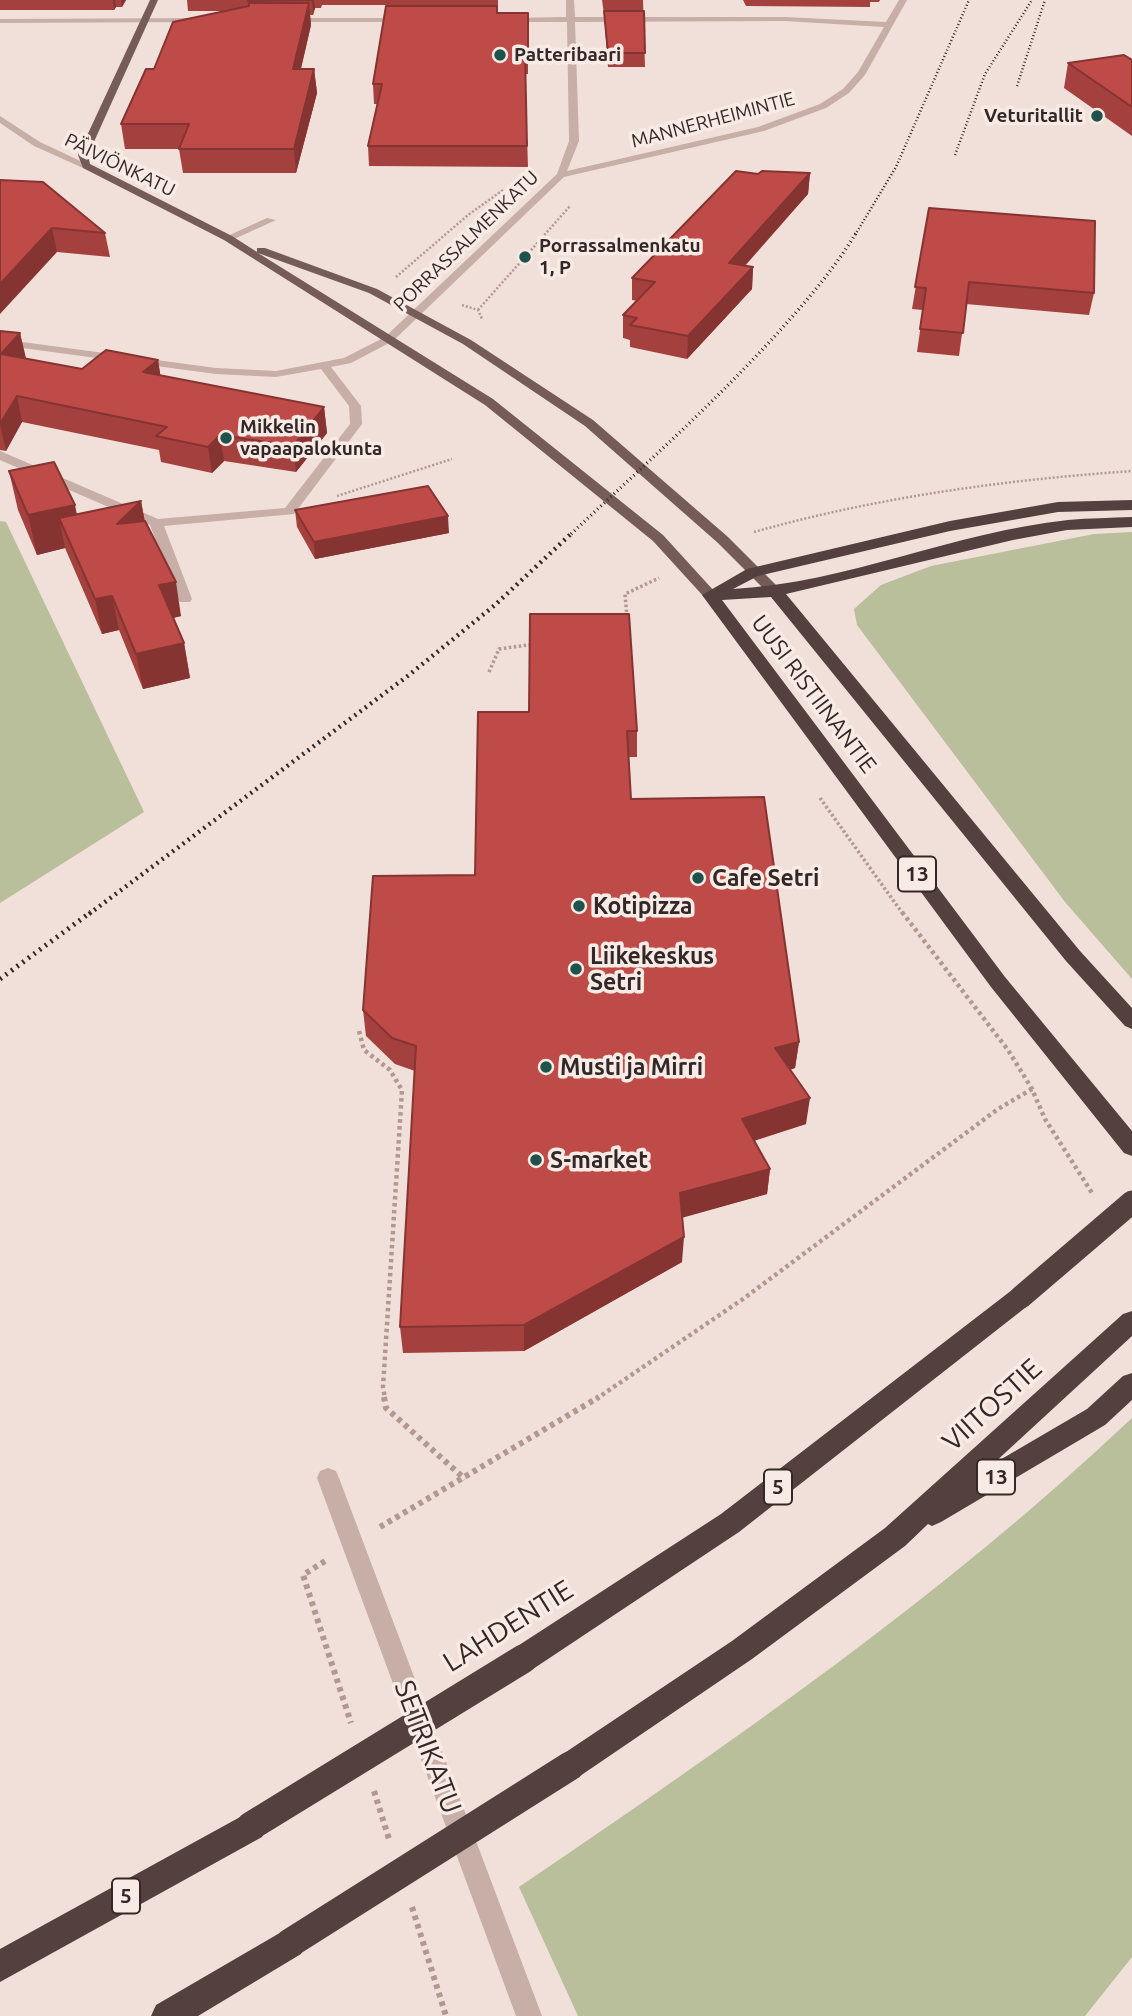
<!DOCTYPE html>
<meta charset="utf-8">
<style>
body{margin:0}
canvas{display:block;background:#f0e0d9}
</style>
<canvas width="1132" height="2016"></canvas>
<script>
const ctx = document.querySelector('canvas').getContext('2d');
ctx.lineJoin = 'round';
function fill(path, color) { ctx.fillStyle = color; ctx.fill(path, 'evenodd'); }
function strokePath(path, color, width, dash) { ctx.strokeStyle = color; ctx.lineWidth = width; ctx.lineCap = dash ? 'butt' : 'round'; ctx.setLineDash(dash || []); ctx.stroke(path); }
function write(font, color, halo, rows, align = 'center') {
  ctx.font = font + ' Ubuntu,sans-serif'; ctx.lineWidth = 7; ctx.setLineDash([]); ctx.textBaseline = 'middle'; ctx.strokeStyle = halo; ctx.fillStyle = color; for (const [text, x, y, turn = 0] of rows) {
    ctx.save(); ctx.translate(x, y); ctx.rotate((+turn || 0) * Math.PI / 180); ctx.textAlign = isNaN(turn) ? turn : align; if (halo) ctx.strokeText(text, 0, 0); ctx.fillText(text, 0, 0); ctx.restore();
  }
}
fill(new Path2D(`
 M0,521L6,522L144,812L0,903Z
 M1132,532V979L1065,902L857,625L854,609L881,585L931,566L1094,534Z
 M1132,1418V1957L1085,2016H578L519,1887C731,1743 945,1595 1132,1418Z`), '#b9be9b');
strokePath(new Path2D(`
 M396,277L468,215L503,190
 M462,305L478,310L482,319
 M478,310L570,206
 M337,496L452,459
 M754,532C878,497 1004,480 1132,471`), '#b29891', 2.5, [2, 2]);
strokePath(new Path2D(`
 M627,617L625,594L659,578
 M489,672L499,649L535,644
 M820,798L903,914`), '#b29891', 3.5, [2.5, 2.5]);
strokePath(new Path2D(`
 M902,912L1008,1050L1032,1089L1045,1119L1092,1193
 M359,1031L364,1050L390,1070L402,1090L383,1387L385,1399
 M596,1399L743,1299L998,1109L1032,1089`), '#b29891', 4.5, [3.5, 3.5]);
strokePath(new Path2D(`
 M384,1397L386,1408L465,1479
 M380,1527L599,1397
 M325,1561L303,1575L351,1723
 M374,1791L389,1839
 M412,1907L446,2016`), '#b29891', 6, [4.5, 4.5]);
fill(new Path2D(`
 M566,0H574L575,17H785L886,22L899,0H907L865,75L849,93L826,108L764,131L564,177L393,341L351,363L331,367L361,406L362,424L294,514L164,526L192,599L190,602H180L178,599L150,525L0,460V451L158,519L285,508L350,424L349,406L321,369L276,377L216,374L0,345V339L216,368L276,371L344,358L385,337L557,174L569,141L567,22H506L502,20L506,18L566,17ZM785,21L884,27L858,72L843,89L820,104L758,127L567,171L579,141L575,22Z
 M204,18L201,22L0,23V19Z
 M286,18H408L412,20L408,22H289Z
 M0,116L40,142L91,166L83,168L34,146L0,123Z
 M267,218L276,220L232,240L223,238Z
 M328,1468L336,1471L339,1478L542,2016H516L317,1478L320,1471Z`), '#c7aea6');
fill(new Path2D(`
 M150,0H158L88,155L90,164L232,236L257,252V248H265L377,289L471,340L593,420L728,537L780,589V595H770L718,543L585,426L463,344L369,293L258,253L493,399L663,535L715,592V598H705L653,541L485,405L224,240L83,168L78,155Z`), '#755c58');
fill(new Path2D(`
 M1132,500V510L1058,512L950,531L758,576L733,589C847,583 954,532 1068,520C1089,518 1111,518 1132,517V527L1067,530L1013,540L786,594L1080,951L1132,1008V1029L1125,1026L1066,961L771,597L722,600L1005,977L1132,1131V1156L1124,1153L991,987L702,595L747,569L950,521L1058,502Z
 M1021,1287L1030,1290L1033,1297L1030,1304L739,1532L533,1669L523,1673L513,1669L509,1659L513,1649L721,1514L1012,1290Z
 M1132,1311V1336L993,1464L1087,1409L1123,1376L1132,1373V1400L1105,1425L941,1522L932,1526L928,1524L905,1546L752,1659L580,1776L570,1781L560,1776L555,1766L560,1756L732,1641L885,1528L1123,1314Z
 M251,1811L262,1815L266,1826L262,1837L0,1982V1949Z
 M290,1927L301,1932L306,1943L301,1954L198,2016H151L156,2005Z`), '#54403e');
strokePath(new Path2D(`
 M1017,86L1045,0
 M955,155L985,74L1032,0
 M855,235L896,167L969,0`), '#332827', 2.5, [1, 2.5]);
strokePath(new Path2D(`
 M571,534C640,469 710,407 774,337C803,305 833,271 856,233`), '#332827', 3.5, [1, 3.5]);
strokePath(new Path2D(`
 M89,914L409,675L495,605L573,532`), '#332827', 4.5, [2, 4.5]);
strokePath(new Path2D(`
 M0,979L91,912`), '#332827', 5, [2, 5]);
strokePath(new Path2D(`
 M1021,1297L1132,1202`), '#54403e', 23);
strokePath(new Path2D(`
 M251,1826L523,1659
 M290,1943L570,1766`), '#54403e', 29);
fill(new Path2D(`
 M0,0H126L122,7H116L114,10H0Z
 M187,0H498V13H528V74H525L528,167L369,166L368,146L377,104H374L373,84L388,5H322L321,8H315L313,15H310L311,25L301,69H314L317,93L296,173H183L179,149H125L121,124L154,69L222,11H188Z
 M602,0H643L645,67H608L604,14Z
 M743,0H880L879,2H870V7L746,6Z
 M1132,60V136L1064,88L1068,63Z
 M810,173L808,194L745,266L753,267L752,289L687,359L630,347V340L623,338V315L637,301L632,300V278Z
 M0,180L105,233L110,257L57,252Z
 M929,208L1094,293L1089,315L966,304L959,356L917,352L923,310L912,309Z
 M0,331L20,333L25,358L82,369L158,360L160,375L324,407L327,433L296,472L224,461L212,473L161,462L159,450L22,422L6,451L0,450Z
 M9,471L77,514L141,501L145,522L181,616L173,618L184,643L190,678L143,689L119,630L102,634L65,548L37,555L18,510Z
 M295,510L449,533L315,559L297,527Z
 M478,712L637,731V757H629L631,799L799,1042L795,1068L790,1070L806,1124L754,1141L770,1169L767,1194L682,1217V1262L524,1351L403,1353L400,1327L415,1071L395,1064L366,1036L363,1010L475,875Z`), '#a4403e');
fill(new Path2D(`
 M113,0H115L116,7L114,10Z
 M121,0H126L122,7Z
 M312,0H314L315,8L313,15Z
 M309,3L311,25L295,93L293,69Z
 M314,69L317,93L296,173L294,149Z
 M810,173L808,194L727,285L729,263Z
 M52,228L57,252L0,314V284Z
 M753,267L752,289L687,359L688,336Z
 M20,333L26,358L7,379L1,354Z
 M158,360L162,385L143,372Z
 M17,396L22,422L6,451L0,424Z
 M324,407L327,433L296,472L293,446Z
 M220,435L224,461L212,473L208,447Z
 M141,501L147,535L117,524Z
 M75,505L83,544L59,518L65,548L37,555L28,515Z
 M448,516L449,533L315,559L314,542Z
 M176,582L181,616L165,620L159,585Z
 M112,596L119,630L102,634L95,599Z
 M184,643L190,678L143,689L136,654Z
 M799,1042L795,1068L772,1075L775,1048Z
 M810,1098L806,1124L739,1145L742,1119Z
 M770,1169L767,1194L678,1219L680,1193Z
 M684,1237L682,1262L524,1351V1325Z`), '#863432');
const building = new Path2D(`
 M248,0H312L248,1Z
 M249,3H309L293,69H314L294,149H179L189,124H121L146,69H154L173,22L249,6Z
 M386,6H497V13H528V55H525L527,146H368L382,84H373Z
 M604,11H644L645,53H608Z
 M1124,55L1132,60V107L1068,63Z
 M736,171L758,174L762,171L810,173L729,263L753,267L688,336L630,325L637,318L623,315L655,282L632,278Z
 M0,180L43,182L105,233L52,228L0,284Z
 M929,208L1095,221L1094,293L969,282L963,333L920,329L926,288L915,287Z
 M0,331L20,333L1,354L82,369L106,350L158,360L143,372L324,407L293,446L220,435L208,447L156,436L167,427L17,396L0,424Z
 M54,462L75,505L28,515L9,471Z
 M428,486L448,516L314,542L295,510Z
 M141,501L117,524L145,521L176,582L159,585L184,643L136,654L112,596L95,599L59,518Z
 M530,614H629L637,731H627L631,799L764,797L799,1042L775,1048L810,1098L742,1119L770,1169L680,1193L684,1237L524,1325L400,1327L416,1046L392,1038L363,1010L373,876L475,875L478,712H529Z`);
fill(building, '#bf4b48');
strokePath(building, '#863432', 2);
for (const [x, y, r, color] of [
 [500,55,7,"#1f524a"],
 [1097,116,7,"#1f524a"],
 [525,257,7,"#1f524a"],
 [226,438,7,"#1f524a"],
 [698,878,7,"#1f524a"],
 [579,906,7,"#1f524a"],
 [576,969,7,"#1f524a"],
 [546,1067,7,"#1f524a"],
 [536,1160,7,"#1f524a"]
]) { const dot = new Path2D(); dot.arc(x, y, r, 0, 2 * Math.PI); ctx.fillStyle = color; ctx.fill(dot); strokePath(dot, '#f8ebe5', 2.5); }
write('bold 19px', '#332827', '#f8ebe5', [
 ["Patteribaari",514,55],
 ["Veturitallit",1083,116,"right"],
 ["Porrassalmenkatu",539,246],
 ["1, P",539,268],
 ["Mikkelin",240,427],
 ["vapaapalokunta",240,449]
], 'left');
write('19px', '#332827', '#f8ebe5', [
 ["MANNERHEIMINTIE",713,120,-15],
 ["PÄIVIÖNKATU",120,165,26],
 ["PORRASSALMENKATU",466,241,-44]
]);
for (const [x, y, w] of [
 [917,874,38],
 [996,1477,38],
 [778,1487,28],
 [126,1896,28]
]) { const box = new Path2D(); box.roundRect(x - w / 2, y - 17.5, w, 35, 5); ctx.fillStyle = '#f8ebe5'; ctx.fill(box); strokePath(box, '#332827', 2); }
write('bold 21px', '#332827', null, [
 ["13",917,874],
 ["13",996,1477],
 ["5",778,1487],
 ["5",126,1896]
]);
write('23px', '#332827', '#f8ebe5', [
 ["UUSI RISTIINANTIE",814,694,53]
]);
write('bold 23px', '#332827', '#f8ebe5', [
 ["Cafe Setri",712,878],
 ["Kotipizza",593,906],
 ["Liikekeskus",590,956],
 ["Setri",590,982],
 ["Musti ja Mirri",560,1067],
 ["S-market",550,1160]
], 'left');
write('28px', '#332827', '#f8ebe5', [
 ["VIITOSTIE",992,1405,-42],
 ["LAHDENTIE",508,1626,-32],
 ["SETRIKATU",428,1747,69]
]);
</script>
